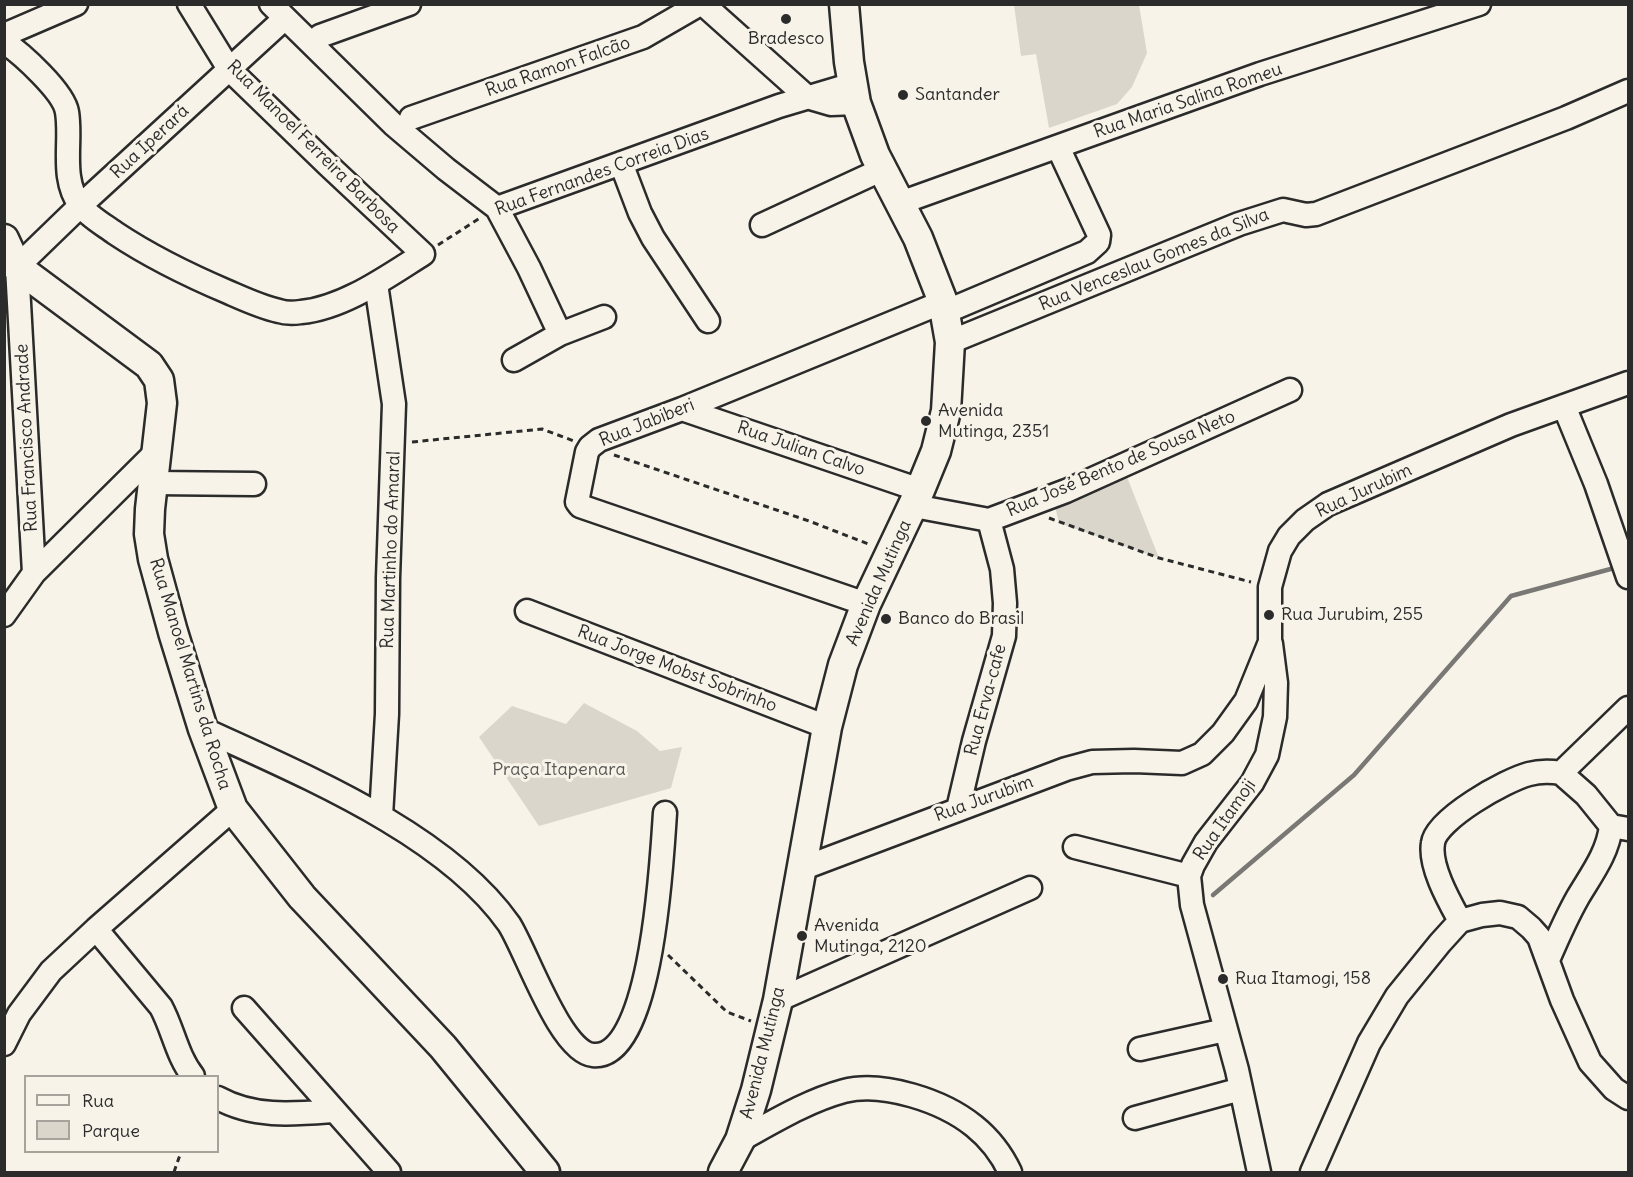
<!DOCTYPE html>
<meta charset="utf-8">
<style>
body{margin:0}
#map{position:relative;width:1633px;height:1177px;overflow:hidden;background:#f7f3e8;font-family:Delius,sans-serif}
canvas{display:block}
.frame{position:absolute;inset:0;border:6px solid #2b2b2b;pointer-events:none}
.legend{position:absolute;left:24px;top:1075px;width:195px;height:78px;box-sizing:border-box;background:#f7f3e8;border:2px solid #a5a39c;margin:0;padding:8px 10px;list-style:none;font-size:18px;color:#2b2b2b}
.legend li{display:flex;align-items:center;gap:12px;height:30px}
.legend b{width:30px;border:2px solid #a5a39c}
</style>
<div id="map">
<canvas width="1633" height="1177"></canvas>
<div class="frame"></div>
<ul class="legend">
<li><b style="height:8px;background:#f7f3e8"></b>Rua</li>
<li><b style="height:16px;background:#dad6cc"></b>Parque</li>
</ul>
</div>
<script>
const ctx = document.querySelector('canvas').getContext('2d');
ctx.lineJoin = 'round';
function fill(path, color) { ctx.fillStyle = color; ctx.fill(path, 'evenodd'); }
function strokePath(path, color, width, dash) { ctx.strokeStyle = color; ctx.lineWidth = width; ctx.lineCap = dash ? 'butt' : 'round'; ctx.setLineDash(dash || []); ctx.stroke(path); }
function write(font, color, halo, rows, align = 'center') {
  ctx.font = font + ' Delius,sans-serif'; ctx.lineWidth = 6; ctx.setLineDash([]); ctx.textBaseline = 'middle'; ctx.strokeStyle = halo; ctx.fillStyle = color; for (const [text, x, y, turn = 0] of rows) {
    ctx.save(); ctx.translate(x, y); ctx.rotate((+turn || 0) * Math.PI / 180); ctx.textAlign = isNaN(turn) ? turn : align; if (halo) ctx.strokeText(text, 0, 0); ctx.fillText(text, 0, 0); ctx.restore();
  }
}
fill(new Path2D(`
 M1014,5H1139L1147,53L1132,87L1117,104L1049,128L1036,54L1021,56Z
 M1127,477L1159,558L1059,523L1055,507Z
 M584,703L637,731L660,751L682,747L671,788L539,826L479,737L512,706L566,724Z`), '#dad6cc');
strokePath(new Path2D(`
 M1213,895L1354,775L1511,596L1618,567`), '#7a7874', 4.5);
const minor = new Path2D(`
 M271,4L393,124L446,169L497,208L529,268L560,334
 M703,4L807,97L831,104L856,103
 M4,35L76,4
 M320,36L409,4
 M4,42C21,53 64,92 67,112C72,142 60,178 80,205C88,216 104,225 115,233C151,257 188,275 228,292C244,299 261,307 279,311C285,313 294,313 301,312C344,308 388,276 423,254L328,165L229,69L189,4
 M411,118L643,37L700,4
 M621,163L640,213L653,238L708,321
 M900,203L1260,74L1479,4
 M497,208L779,106L853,84
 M762,225L883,169
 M376,284L394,404L388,578L387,714L381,816
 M945,312L1087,252L1098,242L1099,235L1058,147
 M950,342L1239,224L1283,210L1306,215L1316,214L1566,118L1628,91
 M514,360L560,334L604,317
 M1564,406L1596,484L1628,577
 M682,409L920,490
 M154,483L254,484
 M914,506L989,520L1066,491L1290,390
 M34,573L17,267L80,206L284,19
 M866,604L580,506L577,502L587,452L590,447L599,440L682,409L943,302
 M527,611L827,727
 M4,615L34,573L158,450
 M203,729C302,775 445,833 509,924C526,950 560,1052 593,1055C653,1061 662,854 665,813
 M1561,773L1586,795L1611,826L1628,829
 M958,809L974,741L1004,636L1005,603L1002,569L989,520
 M1075,847L1189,876
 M801,869L1066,769L1092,762L1134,761L1182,763L1202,754L1223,733L1246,701L1270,642V587L1280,551L1289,536L1305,520L1328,504L1511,425L1628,383
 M1460,921C1449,901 1429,866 1433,843C1436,819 1506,780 1529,774C1540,771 1549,771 1561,773L1628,708
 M96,929L161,1007C173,1029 177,1056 193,1076
 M1548,960C1557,939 1566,918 1578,897C1591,875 1608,853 1611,826
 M778,1000L1030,888
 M244,1008L389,1172
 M4,1044L19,1014L51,971L96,929L233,809
 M1140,1049L1225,1030
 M218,1098C254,1118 294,1114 334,1111
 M1135,1118L1241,1089
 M740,1140C773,1122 807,1101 844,1091C883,1081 943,1101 974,1126C989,1138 1002,1155 1010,1172
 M1259,1172L1237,1070L1192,905L1189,876L1193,865L1206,842L1252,783L1267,755L1275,717L1276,683L1271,644
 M1312,1172L1369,1043L1397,996L1440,943L1460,921L1482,915L1500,913L1518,917L1531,928L1539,937L1562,1000L1590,1062L1614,1089L1628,1098`);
const major = new Path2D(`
 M4,239L17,267L149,365L159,380L162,403L150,509L149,534L153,559L173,632L203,729L233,809L302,897L443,1047L545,1172
 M723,1172L740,1140L756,1090L778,1000L827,727L843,665L866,604L920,490L936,451L946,411L950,342L943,302L918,238L875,155L856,103L849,62L844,4`);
strokePath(minor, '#2b2b2b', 27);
strokePath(major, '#2b2b2b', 33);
strokePath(new Path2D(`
 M438,245L480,218
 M412,442L542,429L574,441
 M614,455L809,521L871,545
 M1049,518L1159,558L1251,582
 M668,955L727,1012L751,1021
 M174,1172L181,1152`), '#2b2b2b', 3, [6, 4.5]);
strokePath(minor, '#f7f3e8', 22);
strokePath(major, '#f7f3e8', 28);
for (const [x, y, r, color] of [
 [786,19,6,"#2b2b2b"],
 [903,95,6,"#2b2b2b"],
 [926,421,6,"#2b2b2b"],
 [1269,615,6,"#2b2b2b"],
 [886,619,6,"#2b2b2b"],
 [802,936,6,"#2b2b2b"],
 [1223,979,6,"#2b2b2b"]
]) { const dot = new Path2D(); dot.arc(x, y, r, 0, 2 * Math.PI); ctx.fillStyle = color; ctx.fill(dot); strokePath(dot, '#f7f3e8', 2); }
write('18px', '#2b2b2b', '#f7f3e8', [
 ["Bradesco",786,39,"center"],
 ["Santander",915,95],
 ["Avenida",938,411],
 ["Mutinga, 2351",938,432],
 ["Rua Jurubim, 255",1281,615],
 ["Banco do Brasil",898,619],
 ["Avenida",814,926],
 ["Mutinga, 2120",814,947],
 ["Rua Itamogi, 158",1235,979]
], 'left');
write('18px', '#2b2b2b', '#f7f3e8', [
 ["Rua Ramon Falcão",558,67,-19],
 ["Rua Maria Salina Romeu",1188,101,-19],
 ["Rua Iperará",150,142,-43],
 ["Rua Manoel Ferreira Barbosa",313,147,45],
 ["Rua Fernandes Correia Dias",602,172,-20],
 ["Rua Venceslau Gomes da Silva",1154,260,-22],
 ["Rua Jabiberi",647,423,-22],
 ["Rua Francisco Andrade",27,438,-93],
 ["Rua Julian Calvo",801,449,19],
 ["Rua José Bento de Sousa Neto",1121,464,-23],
 ["Rua Jurubim",1364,491,-25],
 ["Rua Martinho do Amaral",391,550,-88],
 ["Avenida Mutinga",879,583,-66],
 ["Rua Jorge Mobst Sobrinho",677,669,21],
 ["Rua Manoel Martins da Rocha",190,674,73],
 ["Rua Erva-cafe",986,700,-75],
 ["Rua Jurubim",984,799,-20],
 ["Rua Itamoji",1225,820,-55],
 ["Avenida Mutinga",763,1053,-76]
]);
write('18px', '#575653', '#f7f3e8', [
 ["Praça Itapenara",559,770]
]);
</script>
